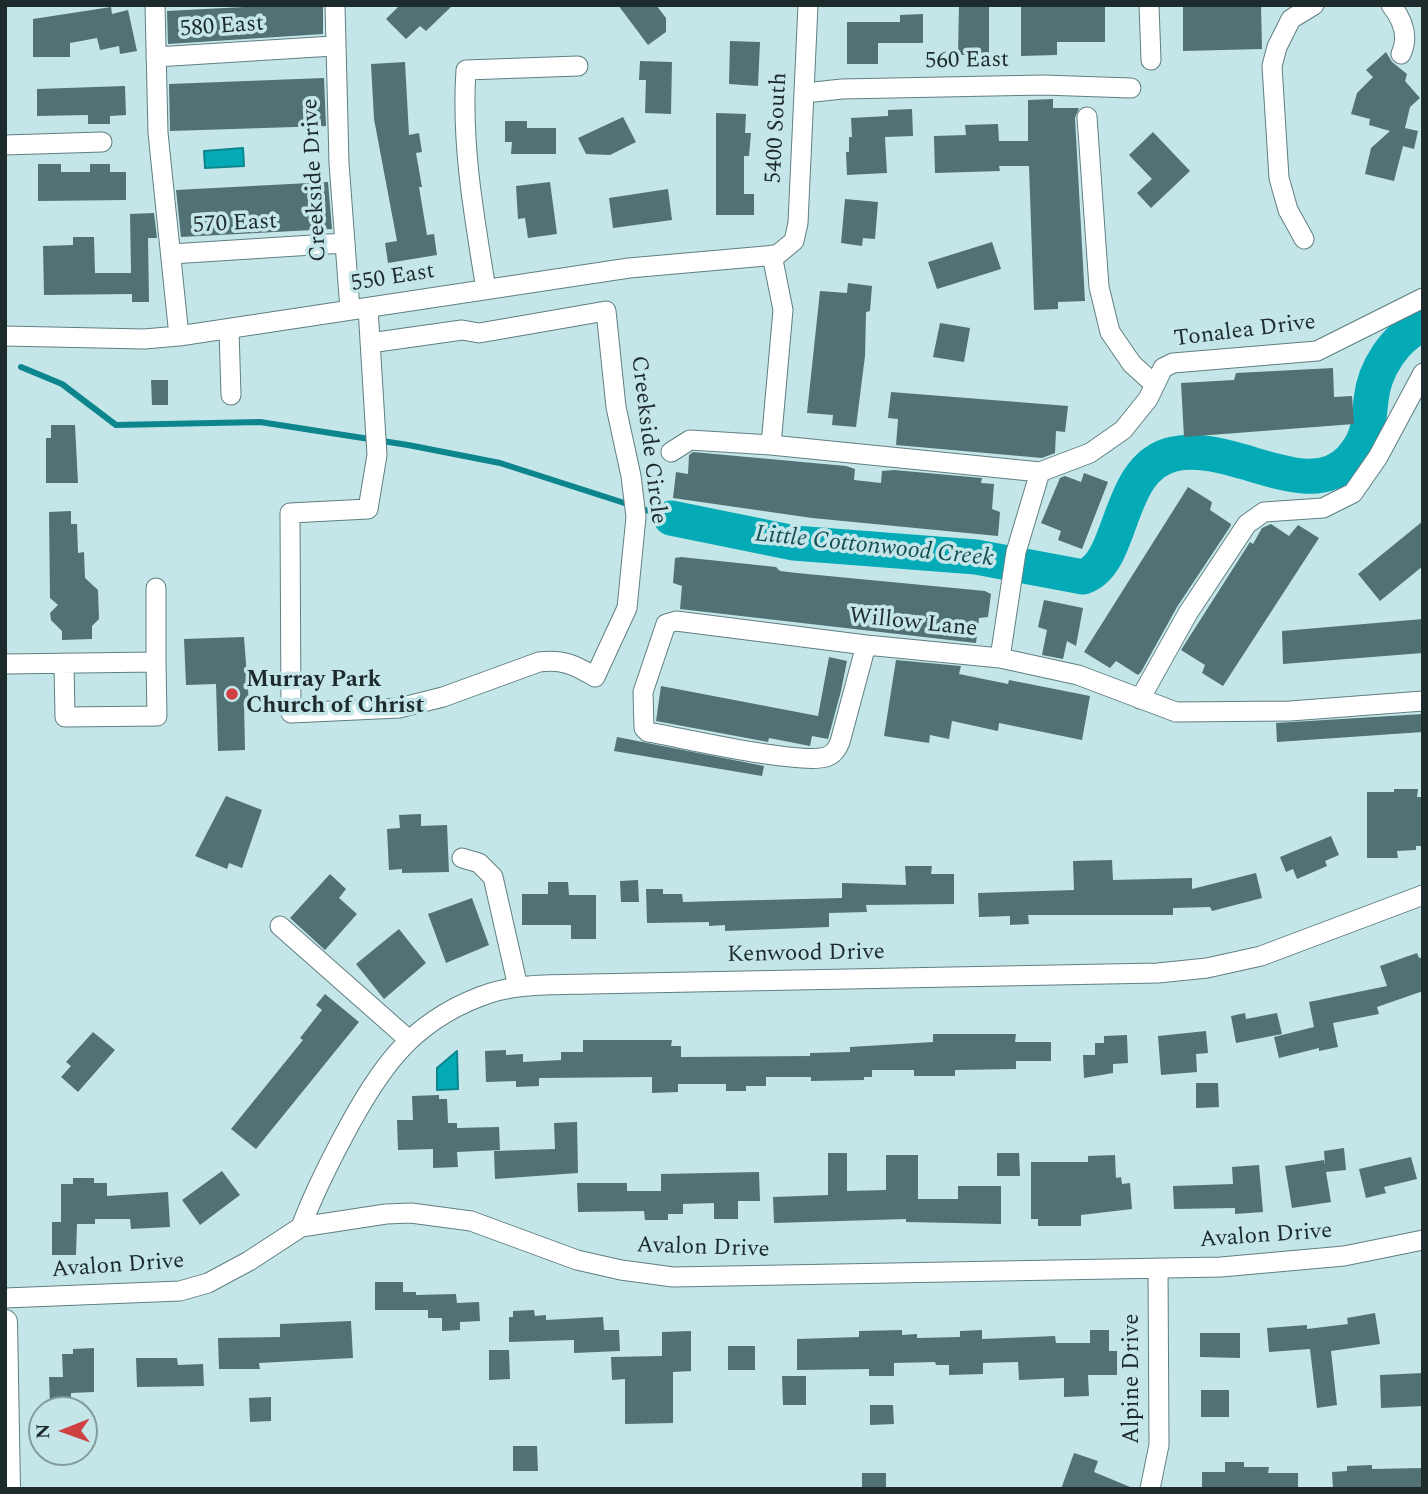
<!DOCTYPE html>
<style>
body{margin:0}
#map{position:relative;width:1428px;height:1494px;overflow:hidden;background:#c4e6e9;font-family:Spectral,serif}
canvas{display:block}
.frame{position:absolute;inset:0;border:7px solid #1e2b2c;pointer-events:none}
.north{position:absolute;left:28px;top:1396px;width:70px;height:70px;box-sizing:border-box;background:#c4e6e9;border:2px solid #829b9d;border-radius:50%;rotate:269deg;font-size:19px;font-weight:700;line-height:28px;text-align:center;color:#1e2b2c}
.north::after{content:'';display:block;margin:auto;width:24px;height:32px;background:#cf4043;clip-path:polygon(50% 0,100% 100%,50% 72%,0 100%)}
</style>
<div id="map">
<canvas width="1428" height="1494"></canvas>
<div class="frame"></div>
<div class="north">N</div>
</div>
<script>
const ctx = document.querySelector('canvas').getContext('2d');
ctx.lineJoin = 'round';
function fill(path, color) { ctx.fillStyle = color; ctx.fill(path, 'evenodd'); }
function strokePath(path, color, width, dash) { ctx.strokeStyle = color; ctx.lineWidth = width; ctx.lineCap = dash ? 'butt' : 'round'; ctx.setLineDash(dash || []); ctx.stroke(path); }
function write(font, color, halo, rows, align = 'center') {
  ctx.font = font + ' Spectral,serif'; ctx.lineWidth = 7; ctx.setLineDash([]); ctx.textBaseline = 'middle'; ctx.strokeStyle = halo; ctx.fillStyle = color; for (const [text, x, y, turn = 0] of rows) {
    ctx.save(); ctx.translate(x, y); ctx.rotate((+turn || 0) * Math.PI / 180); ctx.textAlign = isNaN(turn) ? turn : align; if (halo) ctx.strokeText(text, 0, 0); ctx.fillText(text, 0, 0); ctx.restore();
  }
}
const water = new Path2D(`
 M243,148L244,166L205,168L204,151Z
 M457,1051L458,1089L437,1090V1068Z`);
fill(water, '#04abb7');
strokePath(water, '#0c858d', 2);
strokePath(new Path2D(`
 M21,367L62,384L116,425L260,422L408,445L500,463L671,518`), '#0c858d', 6);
strokePath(new Path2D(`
 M671,518L794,543L976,557L1083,577C1125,564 1115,466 1174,454C1234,441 1308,506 1351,459C1369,438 1368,426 1371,400C1374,369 1395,337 1423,324`), '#04abb7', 35);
fill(new Path2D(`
 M282,5H323V34L168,44L167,11Z
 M400,5H453L426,31L420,26L406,39L386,19Z
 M618,5H656L666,18V32L648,45Z
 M959,5H989V55H958Z
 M1021,5H1105V42H1057V55L1021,56Z
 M1183,5H1261L1262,49L1183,51Z
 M111,7L112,14L128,10L137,51L120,54L119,46L100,50L97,38L70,43V57H33V19Z
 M923,14V43H878V64H847V22H900V15Z
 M730,41L760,42L758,86L729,84Z
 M1386,52L1392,62L1407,74L1405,81L1420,98L1410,107L1405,128L1418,131L1414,149L1403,146L1394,181L1365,174L1371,148L1390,131L1369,125L1370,119L1351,114L1357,93L1373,77L1366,70Z
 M640,61L672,62L671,114L645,113L646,80H639Z
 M405,62L409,135L419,133L422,152L416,153L422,187H419L427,235L434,234L437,255L388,263L385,243L397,241L374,119L371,64Z
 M324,78L326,126L170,131L169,84Z
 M125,86L126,115L110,116V124H88V115L37,116V89Z
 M1053,99V108H1079L1075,118L1085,301L1058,302V309L1034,310L1029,166H999L1000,171L935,173L934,136L966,135L965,125L998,124L999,141H1028V100Z
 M912,109L913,136L885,137L887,173L847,175L846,152H849V137H852L851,118L888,116V110Z
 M716,113L746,114L745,133H751L749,156H744V194H754V215H716Z
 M623,117L636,142L610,155L586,154L578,138Z
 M505,121H527V128H556V154H511L512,142H505Z
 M1153,132L1190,171L1151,208L1137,193L1152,179L1129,155Z
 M38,164H61V172H90V164H110V172H126V200L38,201Z
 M328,182L332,229L181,237L176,190Z
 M550,182L557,234L528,238L525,218L518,219L516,186Z
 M668,189L672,220L613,228L609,198Z
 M845,199L878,202L875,239L863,238L862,246L841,243Z
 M154,213L157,238H148L149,302H132V294L44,295L43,246L73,245V237H94L95,273H131L130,214Z
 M992,242L1001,269L937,289L928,262Z
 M848,283L872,286L870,311L866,312L865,356L856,427L832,425L833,415L807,413L820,291L847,293Z
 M940,323L970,328L964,362L933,357Z
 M1333,368L1334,397L1352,396L1354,424L1184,437L1181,383L1234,380L1236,373Z
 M151,380H168V405H152Z
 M891,392L1068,406L1065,432L1056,431L1055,453L1042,458L896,445L898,419L888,418Z
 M51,425H75L78,483H46V438H51Z
 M693,452L846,466L855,469L854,480L881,483L882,471L894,470L982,478L981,483L994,484L992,509L1000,512L998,536L812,518L673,498L676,472L688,474L689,455Z
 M1084,473L1108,482L1082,549L1058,540L1061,531L1041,523L1060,478L1065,476L1081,482Z
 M1188,487L1212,502L1210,510L1231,524L1230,527L1177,607L1141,672L1138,675L1116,661L1110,668L1084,652Z
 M71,511V524H77L78,553L84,552L85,578L98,590L99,619L92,626V639L62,640V631L51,620L50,613L58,605L50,598L49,512Z
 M1423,521V566L1380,601L1358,574Z
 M1271,524L1289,536L1298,525L1319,538L1223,686L1202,673L1205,665L1181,650L1250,542L1253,544L1262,528Z
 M681,557L776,567L780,571L797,573L985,591L991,594L988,617L979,618L976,643L680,609L682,586L673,583L675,558Z
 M1044,600L1083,608L1076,646L1067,641L1063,659L1042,655L1047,630L1038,627Z
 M1423,619V653L1283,664L1282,631Z
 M244,637L249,703H244L245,750L218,751L216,684L186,685L184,639Z
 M829,657L847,661L841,691L828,739L812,736L810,746L769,738L768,742L656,721L661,686L818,716Z
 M896,660L961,666L959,674L1008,684L1009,680L1090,696L1082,740L999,723L998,731L952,721L949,739L930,735L929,743L884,736Z
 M1423,714V732L1277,742L1276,723Z
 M617,737L764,766L762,776L614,751Z
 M1394,789H1418L1417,797H1423V846H1416V850L1397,851L1398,858H1367V792H1394Z
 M226,796L262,810L242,868L229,863L227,869L195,856Z
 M421,814V826L447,825L449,872L402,873V869L389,870L387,829L400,828L399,815Z
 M1331,836L1339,855L1325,861L1327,866L1297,879L1293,869L1286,872L1280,857Z
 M1112,860L1113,880L1192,878V889L1256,873L1262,898L1212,911L1210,907L1173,908V915H1028L1029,924L1010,925V916L979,917L978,893L1074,890L1073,861Z
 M905,866H932L931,874H954V904L866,905L867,912L829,913V927L725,931V925L709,926V922L647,923L646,889H663V894H682L683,902L842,898V883L906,885Z
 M330,874L346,889L339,898L357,914L325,950L290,918Z
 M638,880L639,902H621L620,881Z
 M548,882H568L569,895H596V939H571V925H522V894H548Z
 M472,898L489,945L446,963L428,914Z
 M399,929L426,963L384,999L356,964Z
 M1417,953L1419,958L1423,957V991L1377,1007L1379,1014L1333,1023L1338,1047L1319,1051V1048L1279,1058L1274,1037L1314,1027L1309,1002L1387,986L1380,966Z
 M325,994L359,1022L256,1149L231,1129L303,1040L300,1038L322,1010L316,1005Z
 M1245,1013L1246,1019L1277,1013L1282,1034L1236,1043L1231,1016Z
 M1206,1031L1208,1053L1196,1054L1197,1072L1161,1075L1158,1036Z
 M93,1032L115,1050L78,1092L61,1077L71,1066L66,1062Z
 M933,1034H1016L1015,1042H1051V1061H1016V1069L955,1070V1076H914V1070H872V1077H864V1080L811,1081V1077H766V1086H746V1091H726V1084H678V1092L652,1093V1077L539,1078V1086L516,1087V1081L486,1082L485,1051L506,1050V1055L523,1054V1062L561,1060V1052H583V1040H672L671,1046H681V1057L810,1056V1053L850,1052V1047L933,1042Z
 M1127,1035L1128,1063L1113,1064V1073L1084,1078L1083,1055H1095V1043H1104V1036Z
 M1196,1083H1218L1219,1107L1196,1108Z
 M439,1095V1099H447L448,1123H457V1128L499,1127L500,1150L457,1152L458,1167L433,1168V1149L398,1150L397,1120H413L412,1096Z
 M577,1122L578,1173L495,1179L494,1151L555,1149L554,1123Z
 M1344,1148L1346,1170L1326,1172L1331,1202L1292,1208L1285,1166L1324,1160L1325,1165L1324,1151Z
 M828,1153H847V1191L886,1190V1155H918V1199H958V1186H1001V1224L906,1222V1219L774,1223L773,1197L828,1195Z
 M997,1153H1019L1020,1176H997Z
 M1115,1155L1116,1178L1121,1177L1122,1184L1130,1183L1132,1209L1081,1215V1226H1038V1219H1031V1162H1088V1156Z
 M1411,1157L1417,1179L1384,1187L1386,1193L1366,1198L1359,1169Z
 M1259,1165L1263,1212L1235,1214V1208L1174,1209L1173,1186L1233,1184L1232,1167Z
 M222,1171L240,1195L200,1225L182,1200Z
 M759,1172L760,1201H738V1219H714V1203L683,1204V1214H668V1220H645L644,1211L578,1212L577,1183H627V1191H661V1174Z
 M73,1178H94V1183H107V1196L168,1192L170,1227L131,1229L130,1219H95V1224H77L76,1255H52V1222H61V1184H73Z
 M375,1282H403V1292H416V1295L456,1294L457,1303L479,1302L480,1321L460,1322V1330L442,1331V1318H428V1310H375Z
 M534,1310L535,1316L546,1315V1320L603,1317L604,1330H619L620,1351L574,1353V1340L509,1342V1317H513V1311Z
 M1375,1313L1380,1344L1331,1351L1337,1405L1317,1408L1310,1349L1269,1352L1267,1328L1307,1325V1329L1348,1324L1347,1318Z
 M351,1321L353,1358L259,1363L260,1369H219L218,1338L280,1337V1324Z
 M902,1330V1335L917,1334V1338L960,1337V1331L982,1330V1339L1055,1336L1056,1343H1090V1330H1109V1351H1117V1375H1088L1089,1396L1064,1397V1378L1019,1380L1018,1362L983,1363V1374L949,1375V1365H936L935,1362L894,1363V1376H869V1369L797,1370V1339L859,1337V1331Z
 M691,1331V1371L673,1372V1423L625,1424V1379L612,1380L611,1357L662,1356V1332Z
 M1200,1333H1240V1358L1200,1357Z
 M728,1346H755V1370H728Z
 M94,1348V1392L71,1393V1404H50L49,1377H63L62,1354H73V1349Z
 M489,1350H509L510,1379L489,1380Z
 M136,1358H177L178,1365L203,1364L204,1386L137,1387Z
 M1423,1373V1406L1381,1408L1380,1375Z
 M782,1376H806V1405H783Z
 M1201,1390H1229V1417H1201Z
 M271,1397V1421L250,1422L249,1398Z
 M870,1405H893L894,1424L870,1425Z
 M513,1446H537L538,1471H513Z
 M1074,1453L1098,1461L1094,1472L1135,1489H1061Z
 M1225,1462H1244V1467H1269L1268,1473H1298V1489H1202V1472H1225Z
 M1372,1465V1469L1423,1468V1489H1333L1332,1472L1347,1471V1466Z
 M862,1473H886V1489H862Z`), '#527174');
const minor = new Path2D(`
 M155,5L158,133L179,336
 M335,5L339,163L350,310
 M1149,5L1151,60
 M1391,5C1403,20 1409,37 1401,54
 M156,57L333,46
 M805,93L842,89L1043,85L1131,88
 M1087,117L1099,287L1110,332L1132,364L1154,384
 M5,145L102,142
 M1304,239L1288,210L1279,178L1272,66L1277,47L1291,19L1314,5
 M171,254L344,243
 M486,289C474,216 461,144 466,70L578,66
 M368,308L377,455L368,509L290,513L291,713L399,708L443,697L539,662C563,659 575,665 595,677L627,608L636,517L631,476L616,407L606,311L479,333L462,330L370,343
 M229,330L231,395
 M5,336L144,339L179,336L629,268L777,255L794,241L798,223L808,5
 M771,445L783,310L772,255
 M671,452L690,440L771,445L1040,472L1090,453L1123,430L1148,399L1163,368L1173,363L1317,351L1423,298
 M866,645L840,742C837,749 834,754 826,757C798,765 683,738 648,732L644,728L643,692L666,624L676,621L866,645L1000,658L1078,675L1176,712L1290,711L1423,701
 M1000,658L1016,552L1040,472
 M64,663L65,717L157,716L156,662
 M5,664L156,662V588
 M1140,699L1188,613L1247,524L1264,512L1323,508L1353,493L1378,457L1423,373
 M462,858L479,863L493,877L518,987
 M280,926L408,1039
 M301,1227C313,1195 328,1165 344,1135C378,1071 409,1024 479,997C513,983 554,985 590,984L1158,973L1207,968L1261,956L1423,895
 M5,1298L180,1291L208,1283L249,1261L301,1227L386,1214L411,1213L471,1221L577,1260L621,1270L673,1277L1221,1267L1344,1256L1423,1240
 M1150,1489L1159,1445L1158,1268`);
const major = new Path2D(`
 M5,1322L8,1489`);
strokePath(minor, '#5f7f82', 21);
strokePath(major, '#5f7f82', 26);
strokePath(minor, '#fff', 19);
strokePath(major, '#fff', 24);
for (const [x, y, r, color] of [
 [232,694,7,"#cf4043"]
]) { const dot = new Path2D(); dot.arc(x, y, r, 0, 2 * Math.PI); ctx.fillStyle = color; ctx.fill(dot); strokePath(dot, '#c4e6e9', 2.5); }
write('23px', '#1e2b2c', '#c4e6e9', [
 ["580 East",222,28,-4],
 ["560 East",967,62,-1],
 ["5400 South",778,128,-87],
 ["Creekside Drive",316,180,-93],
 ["570 East",235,225,-3],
 ["550 East",393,279,-9],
 ["Tonalea Drive",1245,332,-7],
 ["Creekside Circle",647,440,83],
 ["Willow Lane",913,624,6],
 ["Kenwood Drive",806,955,-1],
 ["Avalon Drive",1266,1237,-4],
 ["Avalon Drive",703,1249,2],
 ["Avalon Drive",118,1267,-4],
 ["Alpine Drive",1133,1379,-90]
]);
write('bold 23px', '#1e2b2c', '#c4e6e9', [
 ["Murray Park",246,681],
 ["Church of Christ",246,707]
], 'left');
write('italic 24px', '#154f54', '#c4e6e9', [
 ["Little Cottonwood Creek",874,548,6]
]);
</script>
